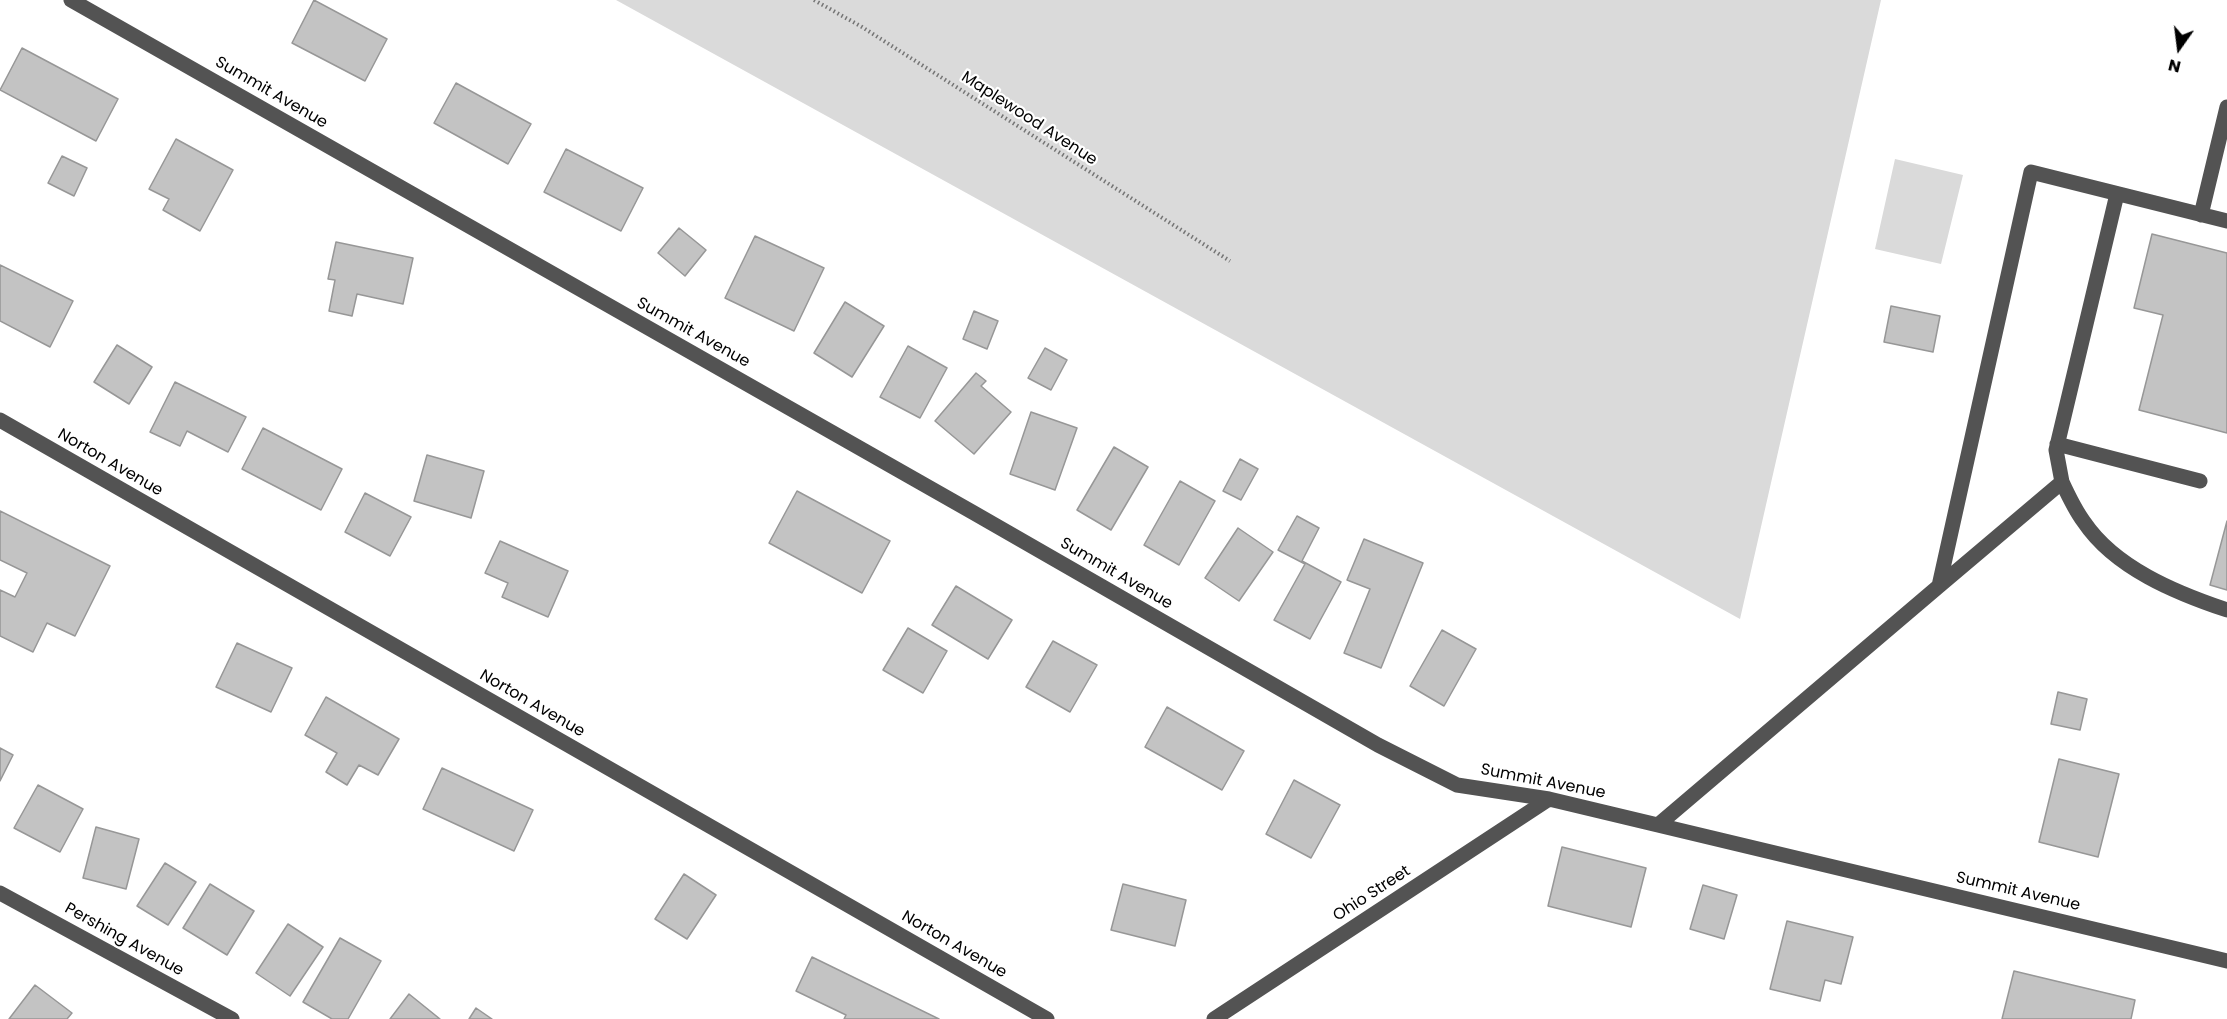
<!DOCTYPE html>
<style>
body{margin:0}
#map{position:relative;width:2227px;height:1019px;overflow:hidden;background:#fff;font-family:Poppins,sans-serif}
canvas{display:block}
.north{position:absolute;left:2149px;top:18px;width:60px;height:60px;-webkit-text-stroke:4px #fff;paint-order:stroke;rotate:194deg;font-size:16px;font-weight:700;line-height:24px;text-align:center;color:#000}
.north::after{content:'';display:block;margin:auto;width:21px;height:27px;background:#000;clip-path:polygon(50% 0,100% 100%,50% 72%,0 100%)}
</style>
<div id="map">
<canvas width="2227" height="1019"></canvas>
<div class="north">N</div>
</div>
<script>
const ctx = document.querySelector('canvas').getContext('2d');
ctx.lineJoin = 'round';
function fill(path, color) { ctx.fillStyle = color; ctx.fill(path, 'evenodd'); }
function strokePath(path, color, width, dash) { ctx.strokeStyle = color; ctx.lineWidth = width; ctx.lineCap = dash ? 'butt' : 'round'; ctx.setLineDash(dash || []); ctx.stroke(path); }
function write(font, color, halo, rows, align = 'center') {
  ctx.font = font + ' Poppins,sans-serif'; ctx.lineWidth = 4.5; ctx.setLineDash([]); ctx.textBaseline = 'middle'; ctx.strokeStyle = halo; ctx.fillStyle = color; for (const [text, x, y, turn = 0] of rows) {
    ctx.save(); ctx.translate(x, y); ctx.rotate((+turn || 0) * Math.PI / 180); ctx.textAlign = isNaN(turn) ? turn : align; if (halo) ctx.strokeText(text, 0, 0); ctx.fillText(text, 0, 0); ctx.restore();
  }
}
fill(new Path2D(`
 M616,0H1881L1740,619Z
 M1895,159L1963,175L1941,264L1875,249Z`), '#dadada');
const building = new Path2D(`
 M314,0L387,39L365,81L292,43Z
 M22,48L118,99L96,141L0,90Z
 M456,83L531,124L508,164L434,123Z
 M176,139L233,170L200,231L163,210L169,199L149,189Z
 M566,149L643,188L621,231L544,192Z
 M62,156L87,168L74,196L48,183Z
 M679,228L706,250L685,276L658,253Z
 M2152,234L2227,253V433L2139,410L2163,315L2134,308Z
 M755,236L824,268L794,331L725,298Z
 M336,242L413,258L403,304L357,294L352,316L329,311L335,280L328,279Z
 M0,265L73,301L50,347L0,321Z
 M845,302L884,326L852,377L814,353Z
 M1891,306L1940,316L1933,352L1884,342Z
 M974,311L998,321L987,349L963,339Z
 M117,345L152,367L129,404L94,382Z
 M908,346L947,368L920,418L880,397Z
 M1045,348L1067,360L1051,390L1028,378Z
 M976,373L986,381L981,386L1011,412L974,454L935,421Z
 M175,382L246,417L228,452L187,431L180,446L150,432Z
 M1031,412L1077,428L1055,490L1010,474Z
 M263,428L342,469L321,510L242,469Z
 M1114,447L1148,467L1111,530L1077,510Z
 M427,455L484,471L471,518L414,501Z
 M1240,459L1258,469L1241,500L1223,491Z
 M1180,481L1215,501L1179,565L1144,545Z
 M797,491L890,541L862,593L769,543Z
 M365,493L411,517L390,556L345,532Z
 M0,511L110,566L75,636L47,623L33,652L0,636V590L15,597L27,573L0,560Z
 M1297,516L1319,528L1302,561L1341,582L1310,639L1274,620L1305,564L1278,550Z
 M2227,521V590L2210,585Z
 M1238,528L1273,552L1239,601L1205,578Z
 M1364,539L1423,563L1381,668L1344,653L1370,589L1347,580Z
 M500,541L568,571L548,617L502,597L508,583L485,573Z
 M956,586L1012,620L988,659L932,625Z
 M908,628L947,651L923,693L883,670Z
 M1442,630L1476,649L1444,706L1410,686Z
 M1053,641L1097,665L1070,712L1026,687Z
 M237,643L292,668L271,712L216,687Z
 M2058,692L2087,699L2080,730L2051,724Z
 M326,697L399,739L378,775L359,765L347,785L326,772L337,753L305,735Z
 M1167,707L1244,751L1222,790L1145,747Z
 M0,748L13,755L0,781Z
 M2059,759L2119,774L2098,857L2039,842Z
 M442,768L533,810L514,851L423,809Z
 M1294,780L1340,805L1311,858L1266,834Z
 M38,785L83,809L60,852L14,828Z
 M96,827L139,839L126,889L83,878Z
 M1562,847L1646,868L1631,927L1548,906Z
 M165,863L196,882L168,925L137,906Z
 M684,874L716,895L687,939L655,919Z
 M210,884L254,911L227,955L183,928Z
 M1123,884L1186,900L1175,946L1111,930Z
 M1703,885L1737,895L1724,939L1690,929Z
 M1787,921L1853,937L1841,984L1825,980L1820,1001L1770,989Z
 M288,924L323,947L290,996L256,973Z
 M340,938L381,961L348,1019H332L303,1002Z
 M812,957L939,1019H844L846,1015L796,991Z
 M2014,971L2135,1000L2131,1019H2002Z
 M35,985L72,1013L67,1019H9Z
 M409,994L440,1019H390Z
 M476,1008L492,1019H469Z`);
fill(building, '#c3c3c3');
strokePath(building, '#979797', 1.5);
strokePath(new Path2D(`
 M814,0L862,27L1230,261`), '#757575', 4, [1.5, 3]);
strokePath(new Path2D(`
 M71,0L974,513L1378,745L1457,785L1549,799L2227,961
 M2201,215L2227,107
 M0,420L1047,1019
 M2057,444L2200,481
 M2062,482L2056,450L2117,194
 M1939,586L2062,482C2068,495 2075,510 2084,522C2115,568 2176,593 2227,610
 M1658,825L1939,586L2031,172L2227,221
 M0,893L232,1019
 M1214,1019L1549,799`), '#535353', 15);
write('16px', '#000', '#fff', [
 ["Summit Avenue",271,93,30],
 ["Maplewood Avenue",1029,119,33],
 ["Summit Avenue",693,333,29],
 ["Norton Avenue",110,463,30],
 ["Summit Avenue",1116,574,30],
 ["Norton Avenue",532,704,30],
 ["Summit Avenue",1543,782,11],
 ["Summit Avenue",2018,892,13],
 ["Ohio Street",1372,894,-33],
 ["Pershing Avenue",124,940,29],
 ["Norton Avenue",954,945,30]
]);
</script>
